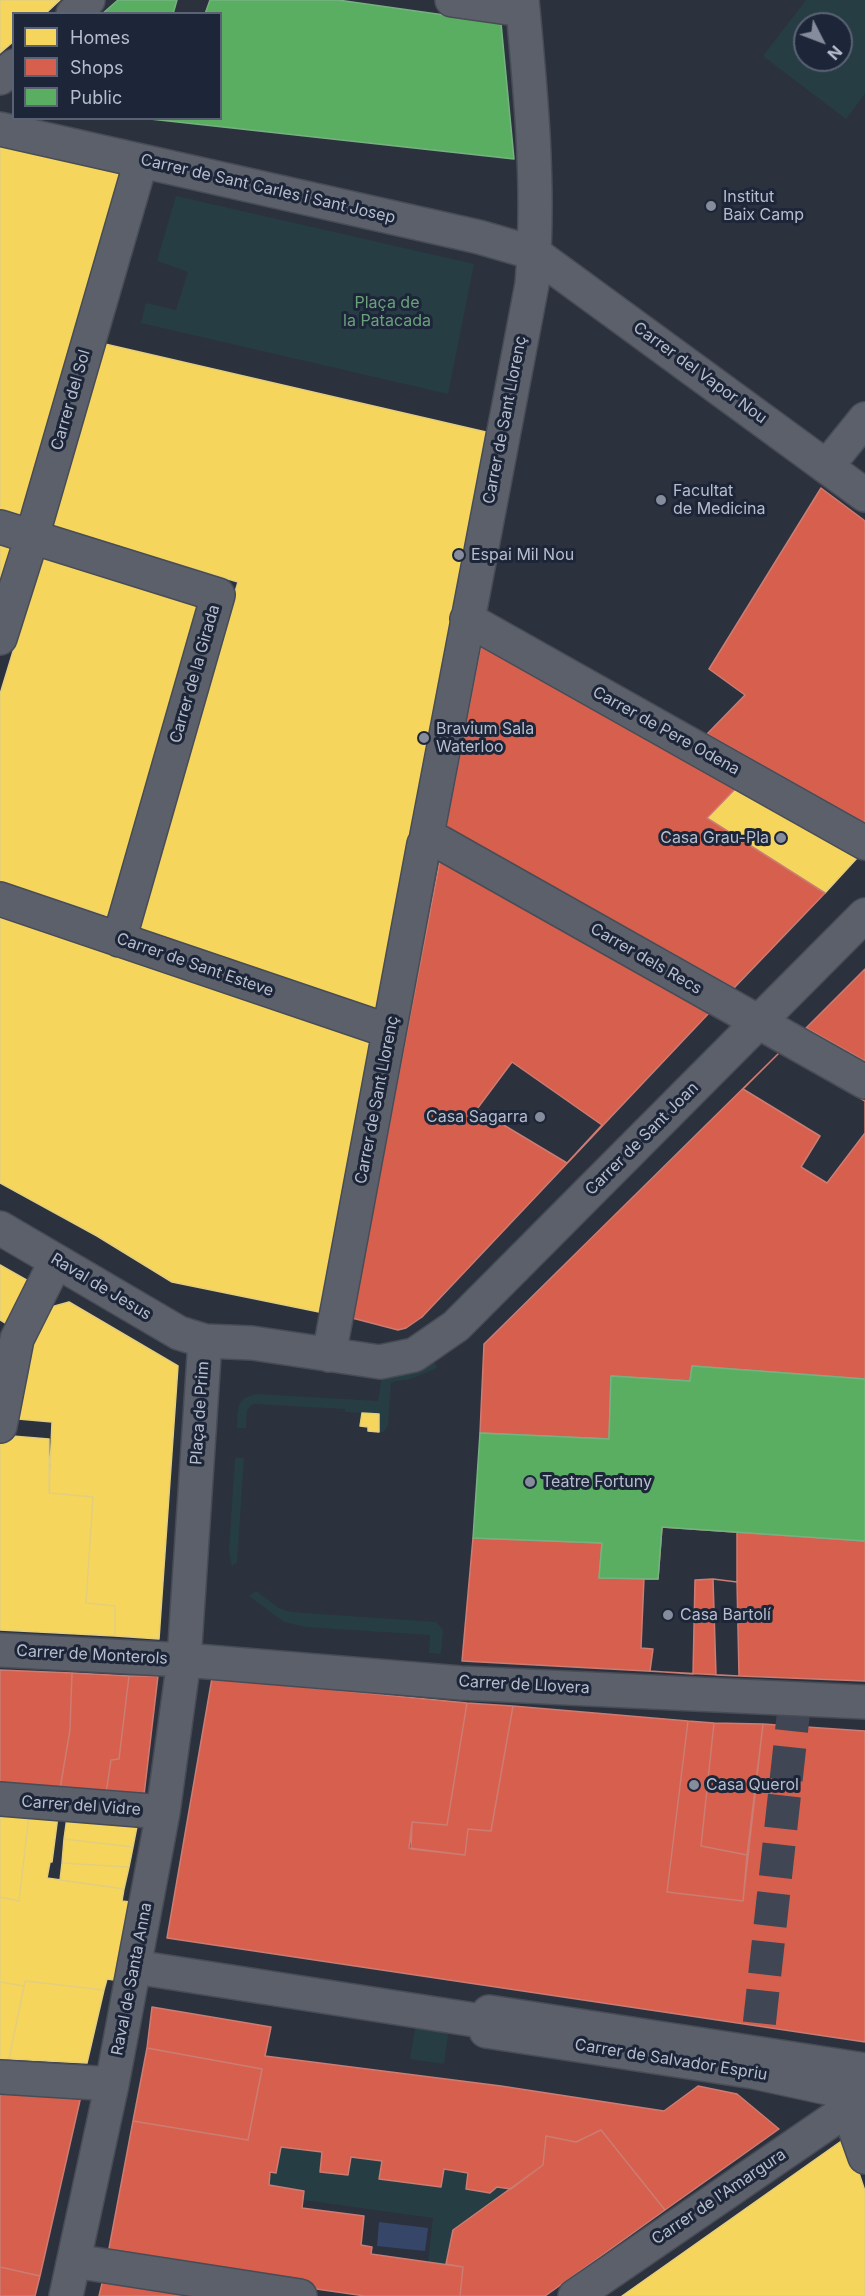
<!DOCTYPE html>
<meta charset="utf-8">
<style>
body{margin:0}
#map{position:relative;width:865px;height:2296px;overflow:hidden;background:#2b313d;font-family:Inter,sans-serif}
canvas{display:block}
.legend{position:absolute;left:12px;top:12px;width:210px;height:108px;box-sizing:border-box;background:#1d2639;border:2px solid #5a6274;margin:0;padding:8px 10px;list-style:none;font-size:18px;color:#b6bdcd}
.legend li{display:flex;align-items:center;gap:12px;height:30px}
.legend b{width:30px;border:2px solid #5a6274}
.north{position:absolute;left:793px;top:12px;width:60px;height:60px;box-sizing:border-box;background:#1d2639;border:2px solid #5a6274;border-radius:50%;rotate:132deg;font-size:16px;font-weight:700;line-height:24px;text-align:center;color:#b6bdcd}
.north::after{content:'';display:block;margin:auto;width:21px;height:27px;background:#858c9b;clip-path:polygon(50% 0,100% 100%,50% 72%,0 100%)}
</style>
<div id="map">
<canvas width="865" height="2296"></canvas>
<ul class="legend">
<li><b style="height:16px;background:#f6d55c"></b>Homes</li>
<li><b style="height:16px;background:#d6604d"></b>Shops</li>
<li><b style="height:16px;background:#5aae61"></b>Public</li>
</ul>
<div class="north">N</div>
</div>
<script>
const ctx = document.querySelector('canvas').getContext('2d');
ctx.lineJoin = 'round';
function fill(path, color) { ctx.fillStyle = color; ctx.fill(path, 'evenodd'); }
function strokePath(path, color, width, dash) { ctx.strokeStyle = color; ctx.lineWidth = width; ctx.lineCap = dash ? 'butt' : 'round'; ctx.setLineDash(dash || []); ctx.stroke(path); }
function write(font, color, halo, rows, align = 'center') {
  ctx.font = font + ' Inter,sans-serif'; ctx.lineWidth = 6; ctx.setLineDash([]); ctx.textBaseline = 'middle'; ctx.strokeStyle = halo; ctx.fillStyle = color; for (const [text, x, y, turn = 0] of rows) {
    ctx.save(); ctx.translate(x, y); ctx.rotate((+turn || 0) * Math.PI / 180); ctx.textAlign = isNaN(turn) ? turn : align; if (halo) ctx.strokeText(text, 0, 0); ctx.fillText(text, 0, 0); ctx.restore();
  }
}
fill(new Path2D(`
 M806,0H865V94L846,119L763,56ZM805,24H841V60H805Z
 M176,196L474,264L448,394L141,323L146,303L176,310L188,272L157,261Z
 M434,1360L437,1368L411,1379L391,1382L388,1425L384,1432H379V1414L345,1412V1409L255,1404L251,1405L247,1410L246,1428H237C238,1408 235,1399 257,1394L378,1401L382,1375Z
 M235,1458H244L237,1563L232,1566L229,1551Z
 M256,1591L279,1608L290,1612L436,1622L443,1630L441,1654L429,1653L430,1635L305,1627L284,1622L249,1596Z
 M416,2023L449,2027L444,2064L410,2059Z
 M281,2147L322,2152L320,2172L348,2174L351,2157L382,2161L379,2179L440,2187L444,2169L468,2173L466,2189L489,2193L497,2187L511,2189L453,2230L446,2264L428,2262L433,2218L303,2200V2191L269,2185L270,2172H276Z`), '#273d44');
fill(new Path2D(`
 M379,2222L428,2228L425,2251L377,2246Z`), '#364668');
const homes = new Path2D(`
 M0,0H60L45,14H14V41L0,53Z
 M0,145L123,173L21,515L0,509Z
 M105,344L486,432L377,1010L137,928L238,582L51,526Z
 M0,545L12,549L0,587Z
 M42,556L201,606L110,917L0,881V694Z
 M737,787L858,857L825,893L707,818Z
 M0,915L372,1038L319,1312L172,1282L97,1236L0,1183Z
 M0,1265L30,1282L7,1324L0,1320Z
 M69,1302L178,1366L159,1639L115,1636V1606L86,1603L93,1497L49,1493L52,1422L18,1419L32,1347L51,1307Z
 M362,1413L379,1414V1432L368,1431V1427L360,1426Z
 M0,1435L49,1439V1493L93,1497L86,1603L115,1606V1636L0,1630Z
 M0,1812L29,1815L19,1901L0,1897Z
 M29,1815L58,1816L52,1862H50L47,1878L124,1889L122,1901L130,1902L121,1958H119L114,1980L107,1979L104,1990L25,1981L24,1986L0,1982V1897L19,1901Z
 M67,1817L138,1821L133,1847L64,1839Z
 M64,1839L133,1847L129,1867L62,1863Z
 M62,1863L129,1867L124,1889L60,1880Z
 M25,1981L104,1990L87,2063L9,2059Z
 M0,1982L24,1986L9,2059H0Z
 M847,2137L865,2191V2296H622Z`);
fill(homes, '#f6d55c');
strokePath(homes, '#e3ce7e', 1.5);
const shops = new Path2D(`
 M821,488L865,521V823L707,734L745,695L709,669Z
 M481,645L737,787L707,818L825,893L734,988L446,827Z
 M440,860L710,1012L422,1317L406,1328L398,1330L352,1318Z
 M865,969V1061L806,1028Z
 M780,1052L865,1101V1379L692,1366L690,1381L611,1376L609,1439L480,1433L484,1344Z
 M780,1052L865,1101V1133L827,1183L801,1167L820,1136L743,1089Z
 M512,1062L602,1125L567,1163L477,1109Z
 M662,1527L865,1541V1681L739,1676L462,1661L473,1538L602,1543L599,1578L658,1579Z
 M662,1527L737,1531V1582L713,1579L695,1580L693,1674L650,1671L653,1649L641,1648L644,1578L658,1579Z
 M713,1579L737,1582L739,1676L716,1675Z
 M0,1670L72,1673L70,1730L60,1789L0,1786Z
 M72,1673L129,1676L119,1759L111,1760L106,1793L60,1789L70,1730Z
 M129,1676H158L144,1795L106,1793L111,1760L119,1759Z
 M212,1678L467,1703L447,1825L412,1822L411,1849L465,1855L468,1829L491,1831L513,1706L688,1721L667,1892L743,1901L763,1724L865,1731V2042L167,1938Z
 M467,1703L513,1706L491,1831L468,1829L465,1855L409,1848L412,1822L447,1825Z
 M688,1721L714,1723L701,1846L747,1855L743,1901L667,1892Z
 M714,1723L763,1724L747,1855L701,1846Z
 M152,2007L271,2027L265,2056L501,2086L664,2111L698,2086L737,2094L779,2129L665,2210L601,2130L576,2142L546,2136L543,2165L511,2189L497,2187L490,2193L466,2189L468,2173L444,2169L441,2187L379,2179L382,2161L351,2157L348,2175L320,2172L322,2152L281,2147L276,2173L270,2172L269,2185L304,2191L302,2208L364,2216L361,2245L372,2247L371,2254L463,2267L460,2296H365L107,2259L133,2121L248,2140L262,2069L147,2048Z
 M147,2048L262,2069L248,2140L133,2121Z
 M0,2090L81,2096L40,2276L0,2267Z
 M601,2130L665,2210L545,2296H460L463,2267L446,2264L453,2230L543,2165L546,2136L576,2142Z
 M0,2267L40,2276L35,2296H0Z
 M104,2275L235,2296H99Z`);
fill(shops, '#d6604d');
strokePath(shops, '#cc7c73', 1.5);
const public = new Path2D(`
 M118,0H177L173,14H102Z
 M210,0H338L501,23L514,159L141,118H220V14H205Z
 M692,1366L865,1379V1541L662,1527L658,1579L599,1578L602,1543L473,1538L480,1433L609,1439L611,1376L690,1381Z`);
fill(public, '#5aae61');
strokePath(public, '#76b281', 1.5);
strokePath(new Path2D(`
 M754,2072L795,1699`), '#404653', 33, [33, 16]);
const street = new Path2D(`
 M452,0L523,10
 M522,0C531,94 540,190 532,284L427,835L865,1082
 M73,14L88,0
 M0,78L14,66
 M0,129L479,237L534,253L865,495
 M827,466L865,419
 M0,527L218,595L119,940
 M467,619L865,843
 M0,638L32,537L141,161
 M0,899L389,1031
 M0,1228L179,1333L205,1341L252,1343L380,1362L414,1355L456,1326L865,915
 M329,1355L424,844
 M0,1426L17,1339L56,1261
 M0,1650L184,1660L461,1683L865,1702
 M0,1799L163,1812
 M135,1967L488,2022
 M865,2070L489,2012L486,2031L754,2072L865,2096
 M0,2077L112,2084
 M848,2109L865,2157
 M74,2261L300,2296
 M66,2296L112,2084L163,1812L184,1660L205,1341
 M575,2296L848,2109L865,2101`);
strokePath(street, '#484c56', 36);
strokePath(street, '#5c606a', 33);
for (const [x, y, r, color] of [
 [711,206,6,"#858c9b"],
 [661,500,6,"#858c9b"],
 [459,555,6,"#858c9b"],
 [424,738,6,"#858c9b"],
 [781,838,6,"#858c9b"],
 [540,1117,6,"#858c9b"],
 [530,1482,6,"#858c9b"],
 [668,1615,6,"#858c9b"],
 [694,1785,6,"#858c9b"]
]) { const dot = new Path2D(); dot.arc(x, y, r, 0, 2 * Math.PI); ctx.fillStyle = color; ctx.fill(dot); strokePath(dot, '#1d2639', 2); }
write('16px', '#b6bdcd', '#1d2639', [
 ["Carrer de Sant Carles i Sant Josep",268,189,13],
 ["Carrer del Vapor Nou",700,373,36],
 ["Carrer del Sol",71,400,-74],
 ["Carrer de Sant Llorenç",505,420,-79],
 ["Carrer de la Girada",195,674,-74],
 ["Carrer de Pere Odena",666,731,29],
 ["Carrer dels Recs",646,959,30],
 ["Carrer de Sant Esteve",195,965,19],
 ["Carrer de Sant Llorenç",377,1100,-79],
 ["Carrer de Sant Joan",642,1139,-45],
 ["Raval de Jesus",101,1287,31],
 ["Plaça de Prim",200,1413,-86],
 ["Carrer de Monterols",92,1655,3],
 ["Carrer de Llovera",524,1685,3],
 ["Carrer del Vidre",81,1806,4],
 ["Raval de Santa Anna",132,1979,-79],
 ["Carrer de Salvador Espriu",671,2060,9],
 ["Carrer de l'Amargura",719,2197,-34]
]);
write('16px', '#b6bdcd', '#1d2639', [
 ["Institut",723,197],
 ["Baix Camp",723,215],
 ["Facultat",673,491],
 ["de Medicina",673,509],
 ["Espai Mil Nou",471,555],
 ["Bravium Sala",436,729],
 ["Waterloo",436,747],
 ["Casa Grau-Pla",769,838,"right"],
 ["Casa Sagarra",528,1117,"right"],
 ["Teatre Fortuny",542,1482],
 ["Casa Bartolí",680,1615],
 ["Casa Querol",706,1785]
], 'left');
write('16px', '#6ba07c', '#1d2639', [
 ["Plaça de",387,303],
 ["la Patacada",387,321]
]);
</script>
